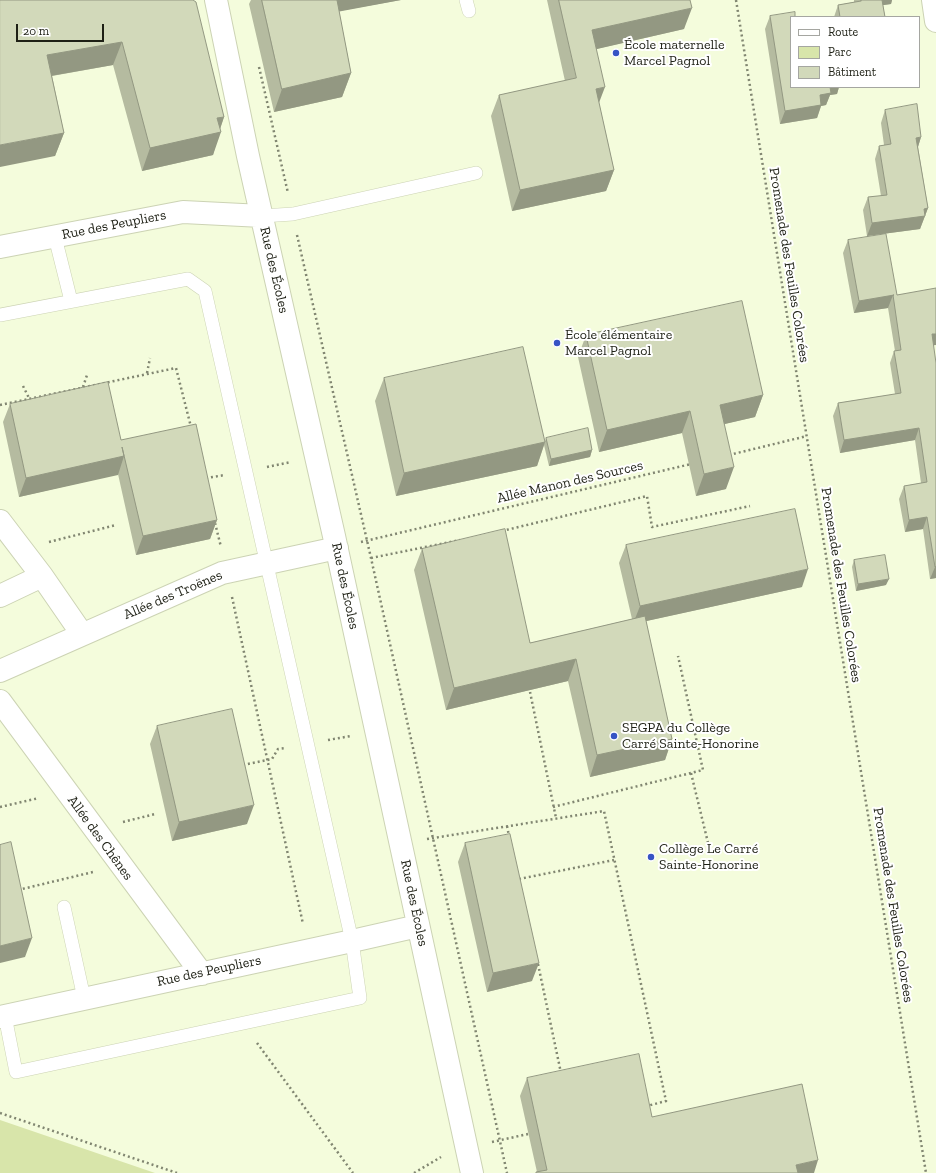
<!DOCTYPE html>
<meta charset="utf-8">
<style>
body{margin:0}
#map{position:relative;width:936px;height:1173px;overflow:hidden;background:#f4fcdc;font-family:"Zilla Slab",serif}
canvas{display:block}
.legend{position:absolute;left:790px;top:16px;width:130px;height:72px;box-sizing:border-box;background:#fff;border:1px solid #a5a6a1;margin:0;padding:5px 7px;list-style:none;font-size:12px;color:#1e2015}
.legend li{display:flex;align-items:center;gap:8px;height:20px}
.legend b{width:20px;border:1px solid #a5a6a1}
.scale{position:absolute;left:16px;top:24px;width:88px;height:18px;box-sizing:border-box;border:2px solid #1e2015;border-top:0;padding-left:5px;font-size:12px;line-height:14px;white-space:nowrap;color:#1e2015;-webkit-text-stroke:3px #fff;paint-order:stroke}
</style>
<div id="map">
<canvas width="936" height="1173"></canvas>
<ul class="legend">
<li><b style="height:5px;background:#fff"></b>Route</li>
<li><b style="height:11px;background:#d8e5aa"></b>Parc</li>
<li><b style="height:11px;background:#d2d9ba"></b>Bâtiment</li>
</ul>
<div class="scale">20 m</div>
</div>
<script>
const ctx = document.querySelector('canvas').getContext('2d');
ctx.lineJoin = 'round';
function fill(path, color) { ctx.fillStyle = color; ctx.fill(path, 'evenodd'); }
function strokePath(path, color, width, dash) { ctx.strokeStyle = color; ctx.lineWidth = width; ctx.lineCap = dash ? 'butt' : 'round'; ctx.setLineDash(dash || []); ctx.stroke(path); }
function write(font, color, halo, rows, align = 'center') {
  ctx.font = font + ' "Zilla Slab",serif'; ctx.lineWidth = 4; ctx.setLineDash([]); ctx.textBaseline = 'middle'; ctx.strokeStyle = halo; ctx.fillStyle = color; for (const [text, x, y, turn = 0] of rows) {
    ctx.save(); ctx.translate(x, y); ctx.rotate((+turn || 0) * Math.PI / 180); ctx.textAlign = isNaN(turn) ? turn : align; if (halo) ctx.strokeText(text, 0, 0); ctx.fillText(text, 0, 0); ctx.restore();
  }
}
fill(new Path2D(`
 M0,1120L155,1173H0Z`), '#d8e5aa');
const lane = new Path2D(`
 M466,0L469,11
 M262,216L293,214L476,173
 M55,237L71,301
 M0,315L188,279L205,291L352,941L360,998L16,1072L5,1016
 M64,907L84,998`);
const street = new Path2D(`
 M216,0L248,156L334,536L472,1173
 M933,0L936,21
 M0,247L183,212L262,216
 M0,521L42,576L82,634
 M0,596L42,576
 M0,671L222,573L337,548
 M0,701L202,974
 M0,1017L352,941L418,926`);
strokePath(lane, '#ccd3b4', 14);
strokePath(street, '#ccd3b4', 24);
strokePath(new Path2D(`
 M736,0L926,1173
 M259,67L288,193
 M297,235L371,558L507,1173
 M147,373L150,358
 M23,386L30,400
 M83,387L87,375
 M0,405L176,368L191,427
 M729,455L807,436
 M267,467L291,462
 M206,478L225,475
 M215,523L221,547
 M502,531L647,496L652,527L750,506
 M49,542L116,525
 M361,542L691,464
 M371,558L460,540
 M232,597L303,924
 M529,687L556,818
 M328,740L351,736
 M243,765L272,759L278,749L286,748
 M691,773L710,851
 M0,807L39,798
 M553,807L703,770L678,656
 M123,822L155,814
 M507,826L509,836
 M427,839L604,811L666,1101L647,1106
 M519,879L614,860
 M18,890L93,872
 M538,964L561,1073
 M257,1043L353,1173
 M0,1113L177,1173
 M492,1142L528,1134
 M414,1173L441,1157`), '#818671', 2.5, [2, 3]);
strokePath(lane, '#fff', 13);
strokePath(street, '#fff', 22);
fill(new Path2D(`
 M0,0H193L224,117L220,129L213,155L142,171L113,65L52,76L64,133L55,156Z
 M251,0H401L339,11L351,73L342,97L274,112L249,4Z
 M547,0H690L684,29L596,49L599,103L614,170L606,191L512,211L491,116L499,95L565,81Z
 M854,0H892L891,4L883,5L885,17H834L838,5L854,2Z
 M770,16L791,87H839L837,94L830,95L826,105L821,106L817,118L780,124L765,29Z
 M885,110L921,137L918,147L928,208L920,229L867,236L863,210L868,197L881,196L875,159L879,146L884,145L881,123Z
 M848,240L897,295L936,291V345H933L936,578L930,579L923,529L905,532L899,499L904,486L921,483L915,440L840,453L833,416L838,403L895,394L890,363L894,351H895L888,308L854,313L843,253Z
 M586,335L763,395L755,417L724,424L726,489L696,496L682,433L599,452L578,357Z
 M384,378L545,441L546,438L592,450L590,457L549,466L544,445L537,466L396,496L375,401Z
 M10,404L121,440L217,520L210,539L136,555L118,474L19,497L3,422Z
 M626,545L802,587L646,621L672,739L665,760L590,777L568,681L446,710L414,570L422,549L530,643L632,619L619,563Z
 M854,560L886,585L856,591L852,567Z
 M157,726L247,824L172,841L150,744Z
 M465,843L532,981L487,992L458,862Z
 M527,1078L652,1117L814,1173H536L537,1172L520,1096Z`), '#b5bba0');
fill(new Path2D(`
 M331,0H401L326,14Z
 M879,0H892L891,4L877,6Z
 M692,8L684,29L584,52L592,30Z
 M122,42L113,65L39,78L47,55Z
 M351,73L342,97L274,112L282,89Z
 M605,87L597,108L596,89Z
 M828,87H839L837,94L830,95L826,105L821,106L817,118L780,124L785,111L820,95Z
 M224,117L219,132H221L213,155L142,171L150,148L217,118Z
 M64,133L55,156L0,167V145Z
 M921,137L917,150L916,138Z
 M614,170L606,191L512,211L520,190Z
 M928,208L920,229L867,236L872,223Z
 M893,295L888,308L854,313L859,301Z
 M932,334H936V345L927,346Z
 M763,395L755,417L712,427L720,405Z
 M690,411L682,433L599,452L607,430Z
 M919,428L915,440L840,453L844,440Z
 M545,442L537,466L396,496L404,473Z
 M592,450L590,457L549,466L551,459Z
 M124,456L118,475L19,497L26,478Z
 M734,467L726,489L696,496L704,474Z
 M927,517L923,529L905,532L909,520Z
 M217,520L210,539L136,555L143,536Z
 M936,566V578L930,579L935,567Z
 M808,569L802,587L633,624L640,606Z
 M889,579L886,585L856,591L858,584Z
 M576,659L568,681L446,710L454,688Z
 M672,739L665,760L590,777L597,755Z
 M254,805L247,824L172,841L179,822Z
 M32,938L25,957L0,963V946Z
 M539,963L532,981L487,992L493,973Z
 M818,1160L814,1173H793L796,1165Z`), '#939882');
const building = new Path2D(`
 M0,0H193L196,2L224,117L217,118L221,132L150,148L122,42L47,55L64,133L0,145Z
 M262,0H337L351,73L282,89Z
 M559,0H690L692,8L592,30L605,87L596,89L614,170L520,190L499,95L576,78Z
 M861,0H882L885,17H840L838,5L861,1Z
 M795,12V17H791V87H830L831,93L820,95L821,105L785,111L770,16Z
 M917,104L921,137L916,138L928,208L924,209L925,216L872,223L868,197L887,195L879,146L891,144L885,110Z
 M886,234L897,295L936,288V334H932L936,363V566L935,567L927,517L909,520L904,486L927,482L919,428L844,440L838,403L901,393L894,351L901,350L893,295H894L859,301L848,240Z
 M742,301L763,395L720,405L734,467L704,474L690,411L607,430L586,335Z
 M523,347L545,442L404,473L384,378Z
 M108,382L121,440L196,424L217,520L143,536L122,447L124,456L26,478L10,404Z
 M588,428L592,450L551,459L546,438Z
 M795,509L808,569L640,606L626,545Z
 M505,529L530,643L645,616L672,739L597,755L576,659L454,688L422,549Z
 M885,555L889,579L858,584L854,560Z
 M232,709L254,805L179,822L157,726Z
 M510,834L539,963L493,973L465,843Z
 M11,842L32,938L0,946V845Z
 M639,1054L652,1117L802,1084L818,1160L796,1165L798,1173H536V1172L547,1170L527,1078Z`);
fill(building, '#d2d9ba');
strokePath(building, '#939882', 1);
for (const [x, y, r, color] of [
 [616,53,4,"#3653c4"],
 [557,343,4,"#3653c4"],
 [614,736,4,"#3653c4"],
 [651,857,4,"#3653c4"]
]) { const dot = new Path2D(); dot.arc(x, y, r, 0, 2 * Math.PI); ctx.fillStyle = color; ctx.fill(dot); strokePath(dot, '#fff', 1.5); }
write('14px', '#1e2015', '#fff', [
 ["École maternelle",624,45],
 ["Marcel Pagnol",624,61],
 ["École élémentaire",565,335],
 ["Marcel Pagnol",565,351],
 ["SEGPA du Collège",622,728],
 ["Carré Sainte-Honorine",622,744],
 ["Collège Le Carré",659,849],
 ["Sainte-Honorine",659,865]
], 'left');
write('14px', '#1e2015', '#fff', [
 ["Rue des Peupliers",114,225,-11],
 ["Promenade des Feuilles Colorées",789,265,81],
 ["Rue des Écoles",274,270,77],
 ["Allée Manon des Sources",570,482,-13],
 ["Promenade des Feuilles Colorées",841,585,81],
 ["Rue des Écoles",345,586,78],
 ["Allée des Troënes",173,595,-23],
 ["Allée des Chênes",100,838,54],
 ["Rue des Écoles",414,903,78],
 ["Promenade des Feuilles Colorées",893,905,81],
 ["Rue des Peupliers",209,971,-12]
]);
</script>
